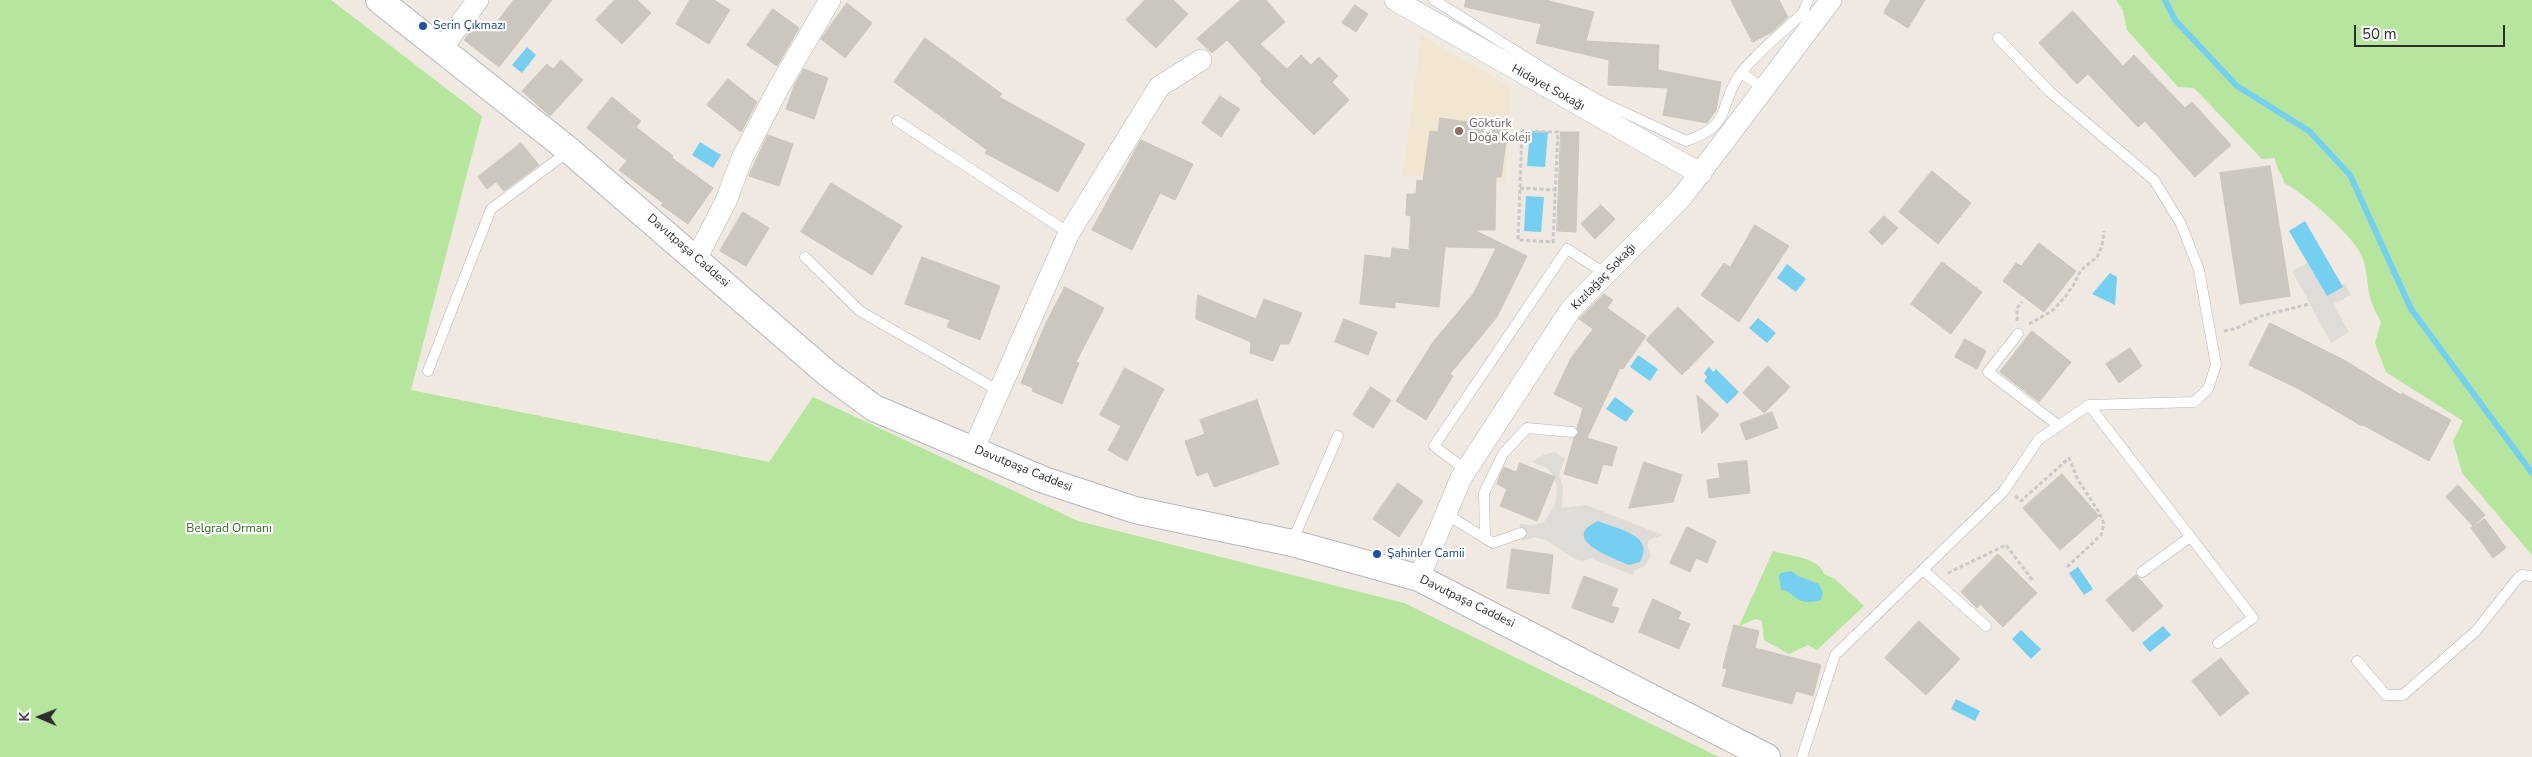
<!DOCTYPE html>
<meta charset="utf-8">
<style>
body{margin:0}
#map{position:relative;width:2532px;height:757px;overflow:hidden;background:#efe9e1;font-family:"Nunito Sans",sans-serif}
canvas{display:block}
.north{position:absolute;left:15px;top:692px;width:50px;height:50px;-webkit-text-stroke:4px #fff;paint-order:stroke;rotate:271deg;font-size:14px;font-weight:700;line-height:20px;text-align:center;color:#2e2e2e}
.north::after{content:'';display:block;margin:auto;width:18px;height:22px;background:#2e2e2e;clip-path:polygon(50% 0,100% 100%,50% 72%,0 100%)}
.scale{position:absolute;left:2354px;top:25px;width:151px;height:22px;box-sizing:border-box;border:2px solid #2e2e2e;border-top:0;padding-left:6px;font-size:15px;line-height:18px;white-space:nowrap;color:#2e2e2e;-webkit-text-stroke:4px #fff;paint-order:stroke}
</style>
<div id="map">
<canvas width="2532" height="757"></canvas>
<div class="north">K</div>
<div class="scale">50 m</div>
</div>
<script>
const ctx = document.querySelector('canvas').getContext('2d');
ctx.lineJoin = 'round';
function fill(path, color) { ctx.fillStyle = color; ctx.fill(path, 'evenodd'); }
function strokePath(path, color, width, dash) { ctx.strokeStyle = color; ctx.lineWidth = width; ctx.lineCap = dash ? 'butt' : 'round'; ctx.setLineDash(dash || []); ctx.stroke(path); }
function write(font, color, halo, rows, align = 'center') {
  ctx.font = font + ' "Nunito Sans",sans-serif'; ctx.lineWidth = 4.5; ctx.setLineDash([]); ctx.textBaseline = 'middle'; ctx.strokeStyle = halo; ctx.fillStyle = color; for (const [text, x, y, turn = 0] of rows) {
    ctx.save(); ctx.translate(x, y); ctx.rotate((+turn || 0) * Math.PI / 180); ctx.textAlign = isNaN(turn) ? turn : align; if (halo) ctx.strokeText(text, 0, 0); ctx.fillText(text, 0, 0); ctx.restore();
  }
}
fill(new Path2D(`
 M1421,36L1511,87L1505,182L1403,175Z`), '#f0e6d1');
fill(new Path2D(`
 M0,0H331L482,116L411,390L769,462L813,397L1078,521L1404,603L1719,757H0Z
 M2116,0H2532V555L2462,473L2453,441L2463,421L2386,372L2375,343L2381,322C2377,314 2372,306 2370,297C2367,285 2367,271 2363,259C2357,238 2304,193 2284,183C2283,173 2276,171 2275,158L2262,159L2194,88L2178,87L2127,30L2123,11Z
 M1773,551C1790,557 1818,556 1824,574L1835,579L1864,606L1817,650L1808,645L1789,654L1764,640L1762,621L1756,619L1739,626Z`), '#b6e59e');
fill(new Path2D(`
 M2308,263L2327,296L2345,283L2351,295L2333,304L2349,332L2331,343L2292,271Z
 M1554,452L1565,458L1559,475L1563,486L1562,508L1586,505L1663,535L1649,540L1647,546L1651,556L1645,566L1635,570L1632,575L1590,558L1584,561L1575,559L1546,540L1534,537L1522,541L1520,524L1534,525L1544,522L1555,505L1557,487L1553,475L1547,468L1532,462L1543,455Z`), '#dfdcd8');
fill(new Path2D(`
 M527,47L536,55L522,73L512,65Z
 M1530,131L1548,132L1545,167L1527,166Z
 M700,142L721,155L713,168L692,155Z
 M1526,196L1544,197L1541,232L1524,231Z
 M2305,221L2343,287L2327,296L2289,231Z
 M1787,264L1806,279L1796,292L1777,278Z
 M2110,273L2117,277L2115,305L2092,294Z
 M1758,318L1776,333L1767,343L1749,328Z
 M1638,355L1658,369L1650,381L1630,367Z
 M1709,367L1713,372L1716,369L1739,392L1727,404L1704,381L1707,377L1704,373Z
 M1615,397L1634,411L1626,422L1606,409Z
 M1598,521C1617,529 1656,535 1640,562L1629,565C1613,558 1558,539 1598,521Z
 M2078,567L2093,589L2084,595L2069,573Z
 M1791,571L1798,576L1819,584L1823,593L1821,600C1794,608 1795,590 1781,590L1779,576L1781,573Z
 M2163,626L2171,635L2150,652L2142,643Z
 M2021,630L2041,649L2031,659L2012,639Z
 M1956,699L1980,711L1975,721L1951,709Z`), '#75cff0');
strokePath(new Path2D(`
 M2165,0L2175,20L2237,86L2309,131L2350,175L2411,309L2532,473`), '#75cff0', 6);
const building = new Path2D(`
 M514,0H552L499,67L464,40L478,23L489,32Z
 M615,0H637L651,13L622,44L596,20Z
 M690,0H714L730,10L709,44L676,24Z
 M1145,0H1173L1188,14L1156,48L1126,20Z
 M1241,0H1266L1285,22L1260,44L1287,69L1301,55L1311,65L1319,57L1338,76L1332,82L1349,100L1314,135L1260,81L1262,79L1227,40L1212,53L1197,39Z
 M1466,0H1545L1594,12L1586,41L1659,45L1658,70L1721,82L1716,110L1707,123L1663,115L1668,88L1608,85L1609,60L1536,43L1541,24L1465,7Z
 M1731,0H1779L1788,17L1772,32L1753,42Z
 M1891,0H1925L1908,28L1884,13Z
 M847,3L872,23L845,58L821,39Z
 M1355,5L1368,14L1356,32L1342,23Z
 M773,9L799,28L777,66L747,45Z
 M2073,11L2123,66L2134,55L2185,108L2192,102L2231,145L2195,177L2145,121L2138,127L2088,74L2077,84L2039,43Z
 M925,38L1002,94L999,97L1085,144L1058,192L985,153L987,150L894,82Z
 M561,60L583,80L550,116L522,91L547,64L553,69Z
 M804,69L828,78L814,119L786,109L794,86Z
 M728,79L757,102L741,132L707,105Z
 M1220,96L1240,109L1221,137L1202,123Z
 M612,97L641,121L636,127L673,156L672,158L713,188L688,224L661,205L663,203L619,170L627,161L587,128Z
 M1440,118L1508,128L1501,177H1496L1495,230H1474L1527,256L1497,317L1450,374L1453,376L1426,420L1396,401L1433,342L1474,293L1496,248L1445,247L1439,307L1395,302V308L1360,304L1365,255L1391,258L1392,248L1409,250L1411,216L1406,215L1407,194H1416L1417,180L1423,181L1430,131L1438,132Z
 M1561,132H1579L1576,232L1557,231Z
 M768,135L793,144L779,186L749,176Z
 M1141,140L1193,164L1175,200L1160,193L1132,250L1092,230Z
 M521,143L539,165L504,191L496,182L487,189L478,177Z
 M2270,166L2290,296L2240,304L2220,173Z
 M1932,171L1971,203L1938,244L1899,212Z
 M831,183L902,226L872,275L801,232Z
 M1601,205L1615,219L1595,239L1581,224Z
 M743,212L769,228L746,266L720,251Z
 M1884,216L1898,228L1882,245L1869,232Z
 M1755,225L1789,246L1739,322L1701,295L1724,263L1730,267Z
 M2039,243L2076,271L2044,312L2003,281L2016,263L2021,266Z
 M922,257L1000,286L980,340L947,327L950,320L905,304Z
 M1942,262L1982,292L1951,334L1911,304Z
 M1065,287L1104,308L1076,362L1079,363L1062,404L1032,391L1033,388L1021,383L1045,325Z
 M1604,294L1613,300L1607,308L1646,336L1623,369L1620,368L1587,438L1617,447L1612,466L1603,464L1597,484L1564,474L1574,438L1579,433L1577,428L1583,408L1554,394L1571,358L1593,329L1579,319Z
 M1198,295L1256,319L1264,299L1302,313L1289,344H1280L1273,361L1250,353L1251,342L1196,319Z
 M1678,307L1714,342L1682,375L1646,340Z
 M1344,319L1377,332L1368,355L1335,342Z
 M2270,323L2344,360L2401,395L2402,393L2451,420L2429,461L2363,425L2362,426L2299,389L2249,365Z
 M2032,331L2071,362L2039,402L2000,372Z
 M1965,339L1986,351L1977,369L1955,357Z
 M2130,348L2142,366L2119,383L2106,364Z
 M1768,366L1790,387L1764,413L1743,393Z
 M1125,368L1164,389L1127,461L1108,450L1121,426L1100,415Z
 M1371,387L1391,400L1373,428L1353,415Z
 M1697,395L1719,415L1702,433Z
 M1257,400L1279,464L1214,487L1208,472L1197,476L1185,441L1205,434L1200,420Z
 M1772,412L1778,428L1746,440L1740,424Z
 M1747,461L1750,493L1709,498L1707,480L1720,478L1718,464Z
 M1644,462L1682,475L1673,502L1629,508Z
 M1520,463L1555,477L1537,521L1500,506L1507,489L1497,484L1500,475L1504,467L1516,472Z
 M2062,474L2099,516L2060,550L2023,508Z
 M1398,483L1423,501L1399,537L1373,519Z
 M2458,485L2485,515L2473,526L2446,497Z
 M2485,519L2506,548L2493,558L2471,528Z
 M1687,527L1716,541L1707,563L1696,558L1690,572L1670,563Z
 M1512,549L1553,555L1549,594L1507,588Z
 M1998,554L2037,593L2003,627L1980,604L1977,608L1961,592Z
 M2136,575L2163,606L2133,632L2106,600Z
 M1584,576L1618,589L1611,606L1619,608L1613,623L1572,608Z
 M1653,599L1681,612L1678,619L1690,624L1679,649L1639,632Z
 M1919,621L1960,659L1926,695L1885,658Z
 M1734,625L1759,631L1755,648L1821,665L1813,696L1796,691L1792,704L1722,686L1727,669L1723,668Z
 M2221,658L2249,693L2220,716L2192,681Z`);
fill(building, '#cbc7bf');
strokePath(building, '#cbc5ba', 1);
const service = new Path2D(`
 M1434,0L1554,75L1606,104L1686,141C1735,125 1717,105 1741,73C1755,54 1785,30 1803,13L1808,0
 M1741,73L1765,89
 M897,121L1069,233
 M805,257L860,311L999,391
 M2018,334L1988,372L2059,426
 M428,371L491,209L569,151
 M2089,405L2253,618L2218,643
 M1466,470L1434,446L1567,249L1606,274
 M1446,514L1493,543L1521,533
 M1485,537L1484,493L1503,454L1527,428L1572,432
 M1292,542L1338,436
 M1923,570L1986,626
 M2142,572L2190,537
 M2357,661L2386,695H2403L2476,631L2518,578L2522,575L2532,576
 M1802,757L1835,655L2003,492L2039,439L2089,405L2194,402L2208,389L2216,365L2199,270L2181,224L2154,180L2050,92L1998,38`);
const minor = new Path2D(`
 M1395,0L1701,174
 M441,49L478,0
 M696,259L726,201L742,158L779,87L830,0
 M973,450L1069,233L1159,87L1201,60
 M1419,578L1461,478L1571,309L1682,197L1831,0`);
const tertiary = new Path2D(`
 M379,0L570,151L828,374L874,408L1044,480L1135,510L1292,543L1419,578L1767,757`);
strokePath(service, '#b4b7c1', 11);
strokePath(minor, '#b4b7c1', 22);
strokePath(tertiary, '#b4b7c1', 28);
strokePath(new Path2D(`
 M1522,131L1558,132L1553,242L1518,240Z
 M1520,188L1556,190
 M2017,321V308L2022,302
 M2029,324L2052,311L2065,297L2074,284L2081,270L2097,257L2102,246L2104,231
 M2224,331L2235,329L2261,316L2309,304
 M2015,496L2021,501L2069,458L2078,480L2099,512L2104,524L2101,535L2066,568
 M1948,573L2006,545L2033,581`), '#c9c9c9', 3, [4, 2.5]);
strokePath(service, '#fff', 10);
strokePath(minor, '#fff', 21);
strokePath(tertiary, '#fff', 26);
for (const [x, y, r, color] of [
 [423,26,5,"#1a4fb4"],
 [1459,131,5,"#8d6e63"],
 [1377,554,5,"#1a4fb4"]
]) { const dot = new Path2D(); dot.arc(x, y, r, 0, 2 * Math.PI); ctx.fillStyle = color; ctx.fill(dot); strokePath(dot, '#fff', 2); }
write('12px', '#164399', '#fff', [
 ["Serin Çıkmazı",433,26],
 ["Şahinler Camii",1387,554]
], 'left');
write('12px', '#2e2e2e', '#fff', [
 ["Hidayet Sokağı",1548,88,29],
 ["Davutpaşa Caddesi",688,251,41],
 ["Kızılağaç Sokağı",1604,277,-46],
 ["Davutpaşa Caddesi",1023,469,22],
 ["Davutpaşa Caddesi",1467,602,26]
]);
write('12px', '#785e54', '#fff', [
 ["Göktürk",1469,124],
 ["Doğa Koleji",1469,138]
], 'left');
write('12px', '#2c6e1b', '#fff', [
 ["Belgrad Ormanı",229,529]
]);
</script>
